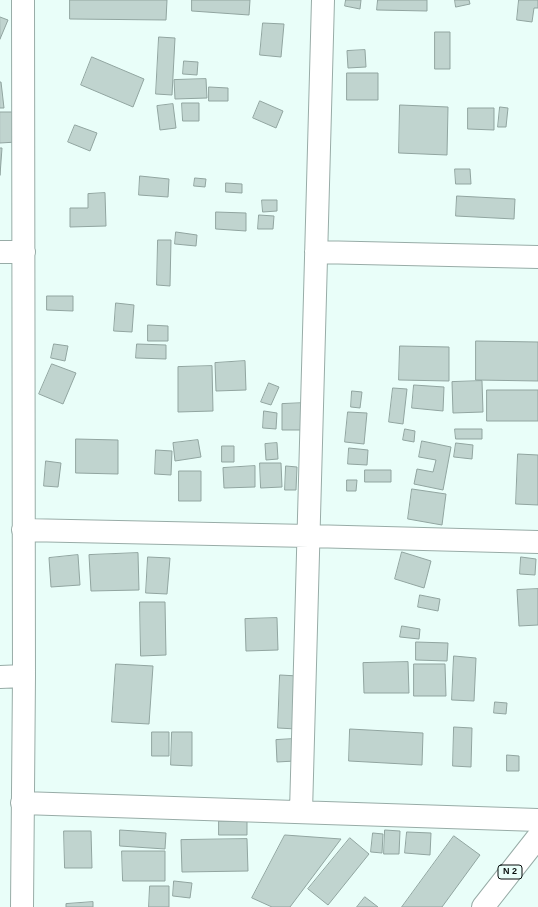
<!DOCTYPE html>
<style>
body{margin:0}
canvas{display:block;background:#e9fef9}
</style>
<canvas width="538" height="907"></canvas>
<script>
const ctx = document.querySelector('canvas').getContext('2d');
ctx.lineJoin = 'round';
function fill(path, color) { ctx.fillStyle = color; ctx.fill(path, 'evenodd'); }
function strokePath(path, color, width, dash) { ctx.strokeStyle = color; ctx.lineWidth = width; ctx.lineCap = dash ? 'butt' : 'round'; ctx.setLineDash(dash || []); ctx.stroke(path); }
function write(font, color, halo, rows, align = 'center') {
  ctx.font = font + ' Helvetica,sans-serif'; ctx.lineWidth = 3; ctx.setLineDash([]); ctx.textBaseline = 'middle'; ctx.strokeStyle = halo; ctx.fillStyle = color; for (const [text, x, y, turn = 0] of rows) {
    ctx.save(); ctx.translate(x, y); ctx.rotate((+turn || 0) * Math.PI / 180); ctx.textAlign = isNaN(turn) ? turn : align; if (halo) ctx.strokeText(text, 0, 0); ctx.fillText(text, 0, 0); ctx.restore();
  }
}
const building = new Path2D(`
 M70,0H167L166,20L70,19Z
 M192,0H250L249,15L192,11Z
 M346,0H361L360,9L345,6Z
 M378,0H427V11L377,10Z
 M455,0H469L470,4L456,7Z
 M519,0H538V8H534L532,22L517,20Z
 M0,17L8,20L0,39Z
 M263,23L284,24L281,57L260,55Z
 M435,32H450V69H435Z
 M159,37L175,38L172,95L156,94Z
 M365,50L366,67L348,68L347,51Z
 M92,57L144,79L133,107L81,85Z
 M184,61L198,62L197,75L183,74Z
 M347,73H378V100H347Z
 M206,79L207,98L175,99L174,80Z
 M0,82H1L4,108H0Z
 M209,87L228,88V101H209Z
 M260,101L283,111L276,128L253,118Z
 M182,103H199V121H183Z
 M173,104L176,128L160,130L157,106Z
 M400,105L448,107L447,155L399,153Z
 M500,107L508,108L506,127H498Z
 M468,108H494V130L468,129Z
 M0,112H14L17,142L0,143Z
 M75,125L97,133L90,151L68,142Z
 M0,148H2L0,175Z
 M455,169H470L471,184H456Z
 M140,176L169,179L168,197L139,195Z
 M195,178L206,179L205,187L194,186Z
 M226,183L242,184V193L226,192Z
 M105,193L106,226L70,227V208H88V194Z
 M457,196L515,199L514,219L456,216Z
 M262,200H277V211L263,212Z
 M216,212L246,213V231L216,229Z
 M259,215L274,216L273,229H258Z
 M176,232L197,235L196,246L175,244Z
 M158,240H171L170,286L157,285Z
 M47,296H73V311L47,310Z
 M116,303L134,305L132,332L114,331Z
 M148,325L168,326V341H148Z
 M476,341L538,342V381L476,380Z
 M54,344L68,346L65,361L51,358Z
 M137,344L166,345V359L136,358Z
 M400,346L449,347V381L399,380Z
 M245,361L246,390L216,391L215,363Z
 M52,364L76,373L63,404L39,394Z
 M212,366L213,411L178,412V367Z
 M482,381L483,412L453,413L452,382Z
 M269,383L279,387L271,405L261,402Z
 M414,385L444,387L443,411L412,408Z
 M393,388L407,389L403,424L389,422Z
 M487,390H538V421H487Z
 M352,391L362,392L360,408L351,407Z
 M305,403V430H282V404Z
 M264,411L277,413L276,429L263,428Z
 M348,412L367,413L364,444L345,442Z
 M405,429L415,431L414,442L403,440Z
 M455,429H482V439H456Z
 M76,439L118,440V474L76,473Z
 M198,440L201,457L175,461L173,443Z
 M422,441L451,447L443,490L414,484L417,469L433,472L436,460L419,457Z
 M277,443L278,459L266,460L265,444Z
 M456,443L473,445L472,459L454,457Z
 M222,446H234V462H222Z
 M349,448L368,450L367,465L348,464Z
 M156,450L172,451L171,475L155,474Z
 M518,454L538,455V505L516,504Z
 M46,461L61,463L58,487L44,486Z
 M260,463H281L282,487L261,488Z
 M255,466V487L224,488L223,468Z
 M286,466L297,467L296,490H285Z
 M365,470H391V482H365Z
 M179,471H201V501H179Z
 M347,480H357L356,491H347Z
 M412,489L446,494L442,525L408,519Z
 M402,552L431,561L424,588L395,579Z
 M138,553L139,590L91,591L89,555Z
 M78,555L80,585L51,587L49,558Z
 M148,557L170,558L167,594L146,593Z
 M521,557L536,559L535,575L520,574Z
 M538,589V625L519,626L517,590Z
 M420,595L440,599L438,611L418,607Z
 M140,602H165L166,655L141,656Z
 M277,618L278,650L246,651L245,619Z
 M402,626L420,629L419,639L400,637Z
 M416,642L448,643L447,661L416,660Z
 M454,656L476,658L474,701L452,700Z
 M408,662L409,693H364L363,663Z
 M116,664L153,666L149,724L112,722Z
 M414,664H445L446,696H414Z
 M280,675L298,676L296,729L278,728Z
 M495,702L507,703L506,714L494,713Z
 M454,727L472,728L471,767L453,766Z
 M350,729L423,733L422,765L349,761Z
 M152,732H169V756H152Z
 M172,732H192V766L171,765Z
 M294,739L295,761L277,762L276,740Z
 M507,755L519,756V771H507Z
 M219,821H247V835H219Z
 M120,830L166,833L165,849L120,846Z
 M385,830L400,831L399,854H384Z
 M64,831H91L92,868H65Z
 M407,832L431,833L430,855L405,853Z
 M373,833L383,834L382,853L371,852Z
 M285,835L341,839L290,907H272L252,898Z
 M454,836L480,855L442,907H402Z
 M350,838L369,854L328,905L308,889Z
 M247,839L248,871L182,872L181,840Z
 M122,851H165V881H123Z
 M174,881L192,883L190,898L173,896Z
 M150,886H169V907H149Z
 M365,897L378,907H357Z
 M93,902V907H66V904Z`);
fill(building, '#c0d4cf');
strokePath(building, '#91a5a0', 1);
const minor = new Path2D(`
 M0,252H24
 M316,252L538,257
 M23,530L309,536L538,542
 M0,677L24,676
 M22,803L538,820
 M301,812L323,0
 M22,907L24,676L23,0`);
const primary = new Path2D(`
 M483,907L538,837`);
strokePath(minor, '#98aca7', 24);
strokePath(primary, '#98aca7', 24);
strokePath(minor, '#fff', 22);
strokePath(primary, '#fff', 22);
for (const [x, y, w] of [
 [510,872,24]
]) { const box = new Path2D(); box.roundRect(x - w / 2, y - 7, w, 14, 3); ctx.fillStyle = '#e9fef9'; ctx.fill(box); strokePath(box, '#070d0c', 1); }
write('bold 9px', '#070d0c', null, [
 ["N 2",510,872]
]);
</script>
